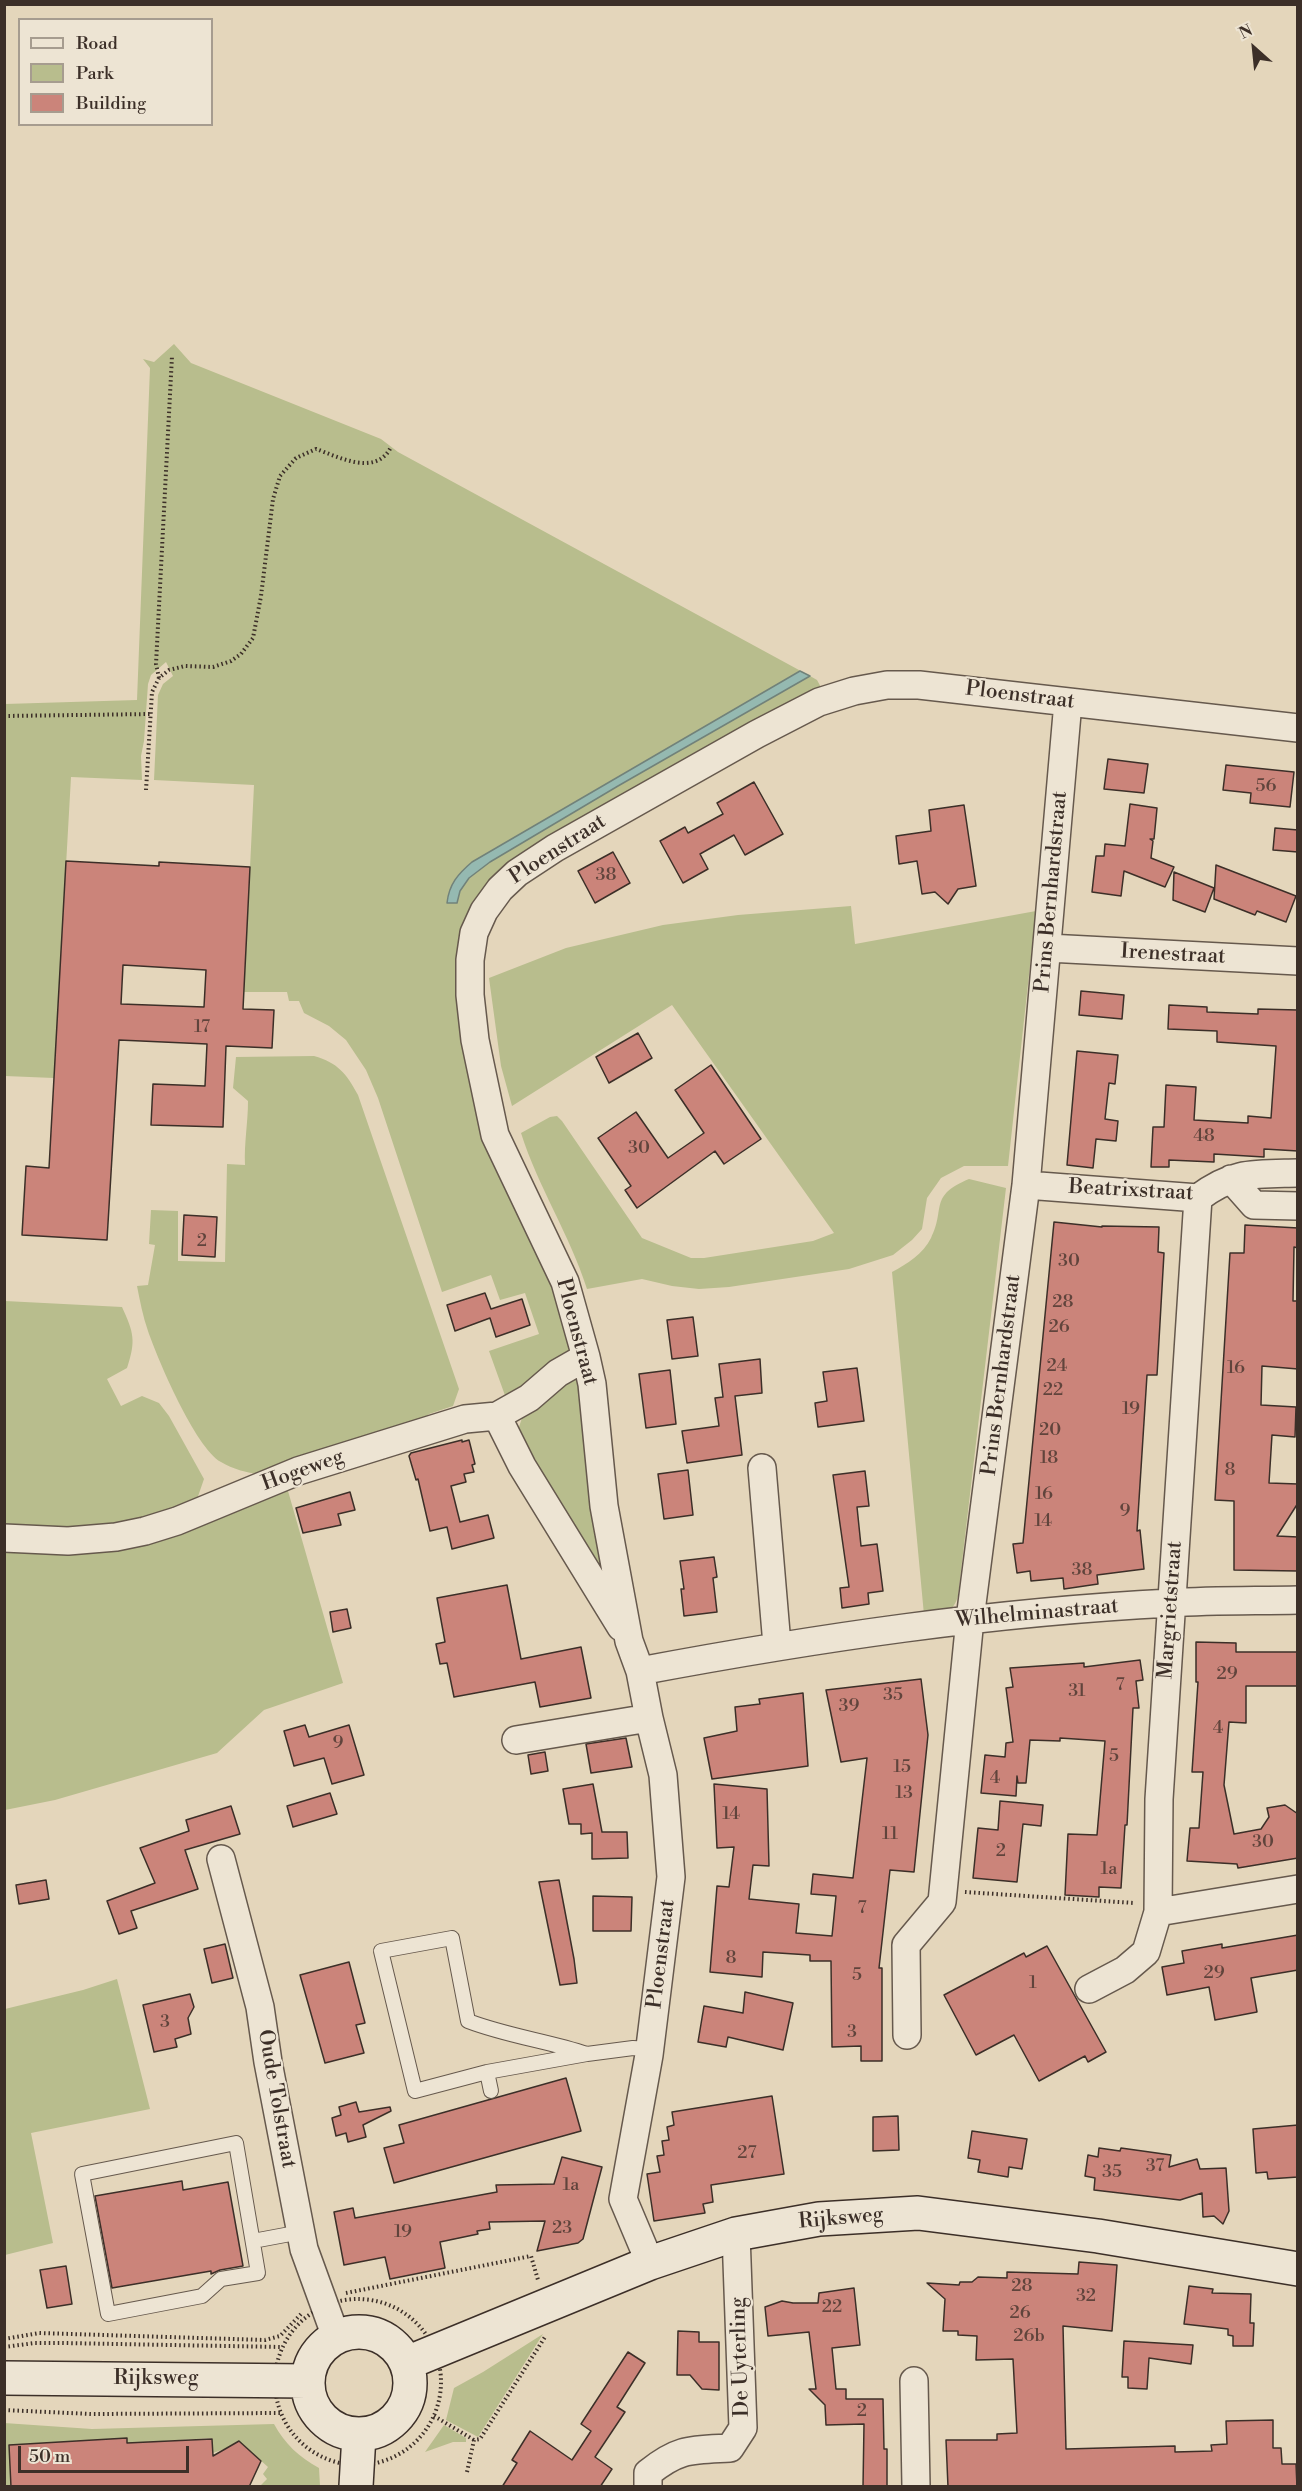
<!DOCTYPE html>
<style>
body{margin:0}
#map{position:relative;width:1302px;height:2491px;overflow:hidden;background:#e4d6bb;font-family:"Libre Bodoni",serif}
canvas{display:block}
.frame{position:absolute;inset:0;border:6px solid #3c2f28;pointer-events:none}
.legend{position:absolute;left:18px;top:18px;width:195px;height:108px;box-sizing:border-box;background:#ede4d3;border:2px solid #a69c8f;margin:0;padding:8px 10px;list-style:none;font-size:18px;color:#3c2f28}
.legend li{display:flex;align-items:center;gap:12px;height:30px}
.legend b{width:30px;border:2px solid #a69c8f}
.north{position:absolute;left:1224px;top:18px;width:60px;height:60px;-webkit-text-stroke:4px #ede4d3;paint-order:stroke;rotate:333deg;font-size:16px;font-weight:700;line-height:24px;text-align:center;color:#3c2f28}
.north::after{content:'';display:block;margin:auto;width:21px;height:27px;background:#3c2f28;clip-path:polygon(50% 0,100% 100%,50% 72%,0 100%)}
.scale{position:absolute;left:18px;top:2446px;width:171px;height:27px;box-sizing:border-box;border:3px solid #3c2f28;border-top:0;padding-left:8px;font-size:18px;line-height:21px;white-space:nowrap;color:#3c2f28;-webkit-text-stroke:4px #ede4d3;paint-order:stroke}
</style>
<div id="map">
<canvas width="1302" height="2491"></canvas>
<div class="frame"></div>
<ul class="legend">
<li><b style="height:8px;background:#ede4d3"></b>Road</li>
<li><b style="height:16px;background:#b8bd8d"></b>Park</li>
<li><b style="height:16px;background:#cb847a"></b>Building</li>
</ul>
<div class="north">N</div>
<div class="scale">50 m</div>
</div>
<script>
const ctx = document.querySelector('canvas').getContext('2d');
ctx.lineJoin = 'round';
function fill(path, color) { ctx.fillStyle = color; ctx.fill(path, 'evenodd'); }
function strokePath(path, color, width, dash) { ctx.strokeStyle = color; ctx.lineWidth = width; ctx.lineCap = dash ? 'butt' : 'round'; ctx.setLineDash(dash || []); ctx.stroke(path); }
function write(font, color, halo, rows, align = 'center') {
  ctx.font = font + ' "Libre Bodoni",serif'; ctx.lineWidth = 4.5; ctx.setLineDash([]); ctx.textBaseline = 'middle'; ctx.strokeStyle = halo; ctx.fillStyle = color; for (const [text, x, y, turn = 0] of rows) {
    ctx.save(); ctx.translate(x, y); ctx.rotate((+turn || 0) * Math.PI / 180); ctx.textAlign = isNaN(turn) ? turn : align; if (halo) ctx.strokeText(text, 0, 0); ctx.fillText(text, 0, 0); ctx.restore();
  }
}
fill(new Path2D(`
 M174,344L191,363L381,439L398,452L810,676L817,680L823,691L495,883L463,995L543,1242L571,1353L507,1401L489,1351L539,1334L525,1293L500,1300L491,1275L442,1292L378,1098L366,1070L346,1040L329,1026L304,1013L299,1001H289L287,992H244L254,785L154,780L158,695L163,684L173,676L166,662L151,675L148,684L144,741L141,756L142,780L71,777L54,1078L5,1076V704L137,700L150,368L143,359L154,362Z
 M851,906L855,944L1036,911L1008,1166H964L941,1178L927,1198L922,1229L912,1240L893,1255L849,1269L729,1287L699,1289L672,1286L642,1279L587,1289C570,1235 538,1187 521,1133L550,1117L557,1116L562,1121L642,1238L691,1258H704L813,1241L834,1233L672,1005L512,1106L501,1066L489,978L566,948L663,925L738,915Z
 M314,1056C338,1063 346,1073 358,1095L459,1389L453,1406L429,1414L417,1424L260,1474C246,1473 233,1469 221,1462C195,1447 158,1360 148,1331C143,1317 140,1301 137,1286L148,1285L155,1245L149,1244L151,1210L178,1211V1261L225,1262L227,1164L245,1165C244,1143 248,1123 248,1101L233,1088L236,1057Z
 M969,1179L1006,1188L958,1596C952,1616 942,1612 924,1615L892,1272C907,1264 923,1254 931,1238C946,1209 928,1196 969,1179Z
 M5,1301L122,1307C134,1333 136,1341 127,1368L107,1379L121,1406L142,1396L159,1403L169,1416L204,1479L195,1505L113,1530L5,1529Z
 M570,1375L578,1378L609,1583L520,1441L519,1427L523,1415Z
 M286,1484L343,1683L264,1710L217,1753L55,1800L5,1810V1543L31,1546Z
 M117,1979L150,2109L31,2133L53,2243L5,2255V2009L83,1990Z
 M543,2334L478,2437L446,2420L454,2388L483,2372Z
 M4,2423L92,2429L274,2424C285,2444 299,2457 319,2468L320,2486H260L267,2479L263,2474L268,2467L239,2441L233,2446L213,2453L212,2438L146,2442V2486H5Z
 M444,2425L466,2438V2442H453L425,2452Z`), '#b8bd8d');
const water = new Path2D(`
 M800,671L810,676L618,786L490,862L469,878L460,891L457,903H447C449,884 458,874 472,862Z`);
fill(water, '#95b9b1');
strokePath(water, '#71827a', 1.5);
const building = new Path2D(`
 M1108,759L1148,764L1144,793L1104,789Z
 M1226,765L1294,772L1290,807L1250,803L1251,793L1223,790Z
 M754,782L783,834L745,855L734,835L700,854L708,869L683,883L660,841L685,827L688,833L723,814L717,803Z
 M1130,804L1157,808L1154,839H1150L1153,841L1151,858L1174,867L1165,887L1124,871L1121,896L1092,892L1096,856H1104L1105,844L1125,846Z
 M964,805L976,886L958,889L948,904L935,892L922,894L917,861L899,864L896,836L931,831L929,810Z
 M1275,828L1298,830V852L1273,850Z
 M613,852L630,883L595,903L578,871Z
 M66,861L159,866V862L250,867L243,1009L274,1010L272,1048L226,1046L223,1127L151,1125L153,1084L205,1086L207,1044L119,1040L107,1240L22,1235L26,1166L49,1168ZM123,965L206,970L204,1007L121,1004Z
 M1216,865L1296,896L1286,922L1257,911L1255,915L1214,899Z
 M1174,872L1214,888L1205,912L1173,900Z
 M1081,991L1124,995L1122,1019L1079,1015Z
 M1169,1005L1207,1007V1012L1258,1014V1009L1298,1010V1151L1264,1149V1157L1214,1154V1162L1169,1160V1167H1151L1153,1127H1164L1166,1085L1196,1087L1194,1120L1248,1123V1116L1271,1118L1276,1046L1217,1042V1031L1168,1029Z
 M638,1033L652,1058L609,1083L596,1057Z
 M1077,1051L1118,1055L1115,1084L1109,1083L1105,1119L1118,1121L1116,1141L1096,1139L1093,1168L1067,1165Z
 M711,1065L761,1139L724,1164L715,1151L637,1208L625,1190L631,1186L598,1138L636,1112L668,1158L704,1133L675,1090Z
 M184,1215L217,1217L215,1257L182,1255Z
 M1054,1222L1102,1227V1226L1159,1227L1158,1252L1164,1253L1157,1375H1147L1137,1531L1140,1530L1144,1569L1097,1575L1098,1584L1064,1589L1063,1578L1031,1581L1030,1571L1017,1573L1013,1544L1023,1543Z
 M1245,1225L1298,1228V1248L1294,1247L1293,1301H1298V1369L1262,1366L1261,1405L1296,1407L1295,1437L1272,1435L1269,1483L1298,1484V1503L1277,1536L1298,1537V1571L1234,1570V1501L1215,1500L1230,1253H1244Z
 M485,1293L491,1309L522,1299L530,1325L496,1337L490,1318L455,1331L447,1305Z
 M693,1317L698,1356L672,1359L667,1320Z
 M760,1359L762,1393L735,1396L742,1455L687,1463L682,1431L719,1426L715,1398L723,1397L719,1364Z
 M857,1368L864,1421L818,1427L815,1403L827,1401L823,1372Z
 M670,1370L676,1424L646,1428L639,1374Z
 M462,1440V1442L469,1440L475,1464L472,1465L474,1472L464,1474L466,1482L451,1486L460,1522L488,1515L494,1538L452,1549L447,1527L430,1531L418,1479L416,1480L409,1456L411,1453Z
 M688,1470L693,1515L664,1519L658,1474Z
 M865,1471L869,1506L857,1507L861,1546L877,1544L883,1591L868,1593L869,1604L842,1608L840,1588L849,1587L833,1475Z
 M350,1492L355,1510L338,1514L341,1525L303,1533L296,1508Z
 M714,1557L717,1577L713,1578L717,1612L684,1616L681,1589H684L680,1561Z
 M507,1585L521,1659L581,1647L591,1698L540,1707L535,1682L454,1697L447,1663L440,1664L436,1644L445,1642L437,1598Z
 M347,1609L351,1628L333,1632L330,1612Z
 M1196,1642L1236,1643V1652H1298V1686H1246V1723L1229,1722L1224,1785L1234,1834L1261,1829L1269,1817L1267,1808L1285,1805L1298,1814V1858L1238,1868L1237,1864L1187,1861L1190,1828H1199L1203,1772H1192L1198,1682H1196Z
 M1140,1660L1143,1680L1136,1681L1139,1708H1133L1127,1825H1125L1121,1888L1099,1887V1897L1065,1895L1068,1834L1097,1835L1105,1741L1060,1738V1741L1030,1740L1026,1783H1018L1017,1776L1016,1796L981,1793L985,1755L1005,1757L1006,1743L1013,1742L1006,1688L1013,1687L1010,1668L1084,1663V1667Z
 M921,1679L928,1735L914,1872L890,1870L879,1968H882V2061H861V2046L832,2047L831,1961H810V1955L763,1952L762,1977L710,1972L717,1886L729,1887L734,1847L717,1848L714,1784L767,1789L769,1866L753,1865L749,1899L799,1904L796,1933L832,1936L836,1896L811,1894L813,1874L853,1878L867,1758L841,1762L826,1690Z
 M803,1693L808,1766L712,1779L704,1738L737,1731L735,1707L760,1704L759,1699Z
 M305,1725L309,1737L349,1725L364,1775L332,1784L324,1758L294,1766L284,1731Z
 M626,1738L632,1767L591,1773L586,1744Z
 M545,1752L548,1771L531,1774L528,1755Z
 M593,1784L602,1832H627L628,1858L592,1859V1833L581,1834V1824H569L563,1789Z
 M330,1793L337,1814L293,1827L287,1806Z
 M1000,1801L1043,1805L1041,1826L1023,1824L1017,1882L973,1878L978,1828L998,1830Z
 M231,1806L240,1834L185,1850L198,1889L131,1911L137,1928L119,1934L107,1901L155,1883L140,1848L189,1831L186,1820Z
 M46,1880L49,1899L19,1904L16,1885Z
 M559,1880L574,1959L577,1983L560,1985L539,1882Z
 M593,1896L632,1897L631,1931H593Z
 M1298,1935V1970L1251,1978L1257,2012L1215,2020L1209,1987L1167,1995L1162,1967L1184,1963L1182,1951L1222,1944V1948Z
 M225,1944L233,1978L212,1983L204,1949Z
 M1047,1946L1106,2052L1088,2062L1085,2056L1039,2081L1014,2035L976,2055L944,1995L1024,1953L1026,1957Z
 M349,1962L365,2023L356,2025L364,2053L325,2063L300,1975Z
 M745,1992L793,2003L783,2050L728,2037L726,2047L698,2042L704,2006L743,2013Z
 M190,1994L194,2007L188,2018L191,2034L175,2039L177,2047L154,2052L143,2005Z
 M566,2078L581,2131L394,2183L384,2148L404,2143L399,2125Z
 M772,2096L784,2174L711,2185L713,2202L703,2204L705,2213L654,2221L647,2174L660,2172L657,2156L664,2155L662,2141L669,2140L667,2127L674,2125L672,2112Z
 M356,2102L359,2112L390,2107L391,2111L363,2125L366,2137L348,2142L346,2133L336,2136L332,2118L341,2115L339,2107Z
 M898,2116L899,2150L873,2151V2117Z
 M1298,2125V2177L1268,2179L1267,2172L1256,2173L1253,2129Z
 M972,2131L1027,2139L1022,2169L1009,2167L1008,2177L978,2172L980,2160L968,2158Z
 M1099,2148L1120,2151L1121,2148L1171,2155L1169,2167L1197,2159L1200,2169L1226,2168L1229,2211L1223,2224L1214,2216L1203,2217L1202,2193L1180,2200L1094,2190L1095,2178L1085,2176L1088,2155L1098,2157Z
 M562,2157L602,2167L583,2239L578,2243L537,2251L545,2221L489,2222L490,2229L477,2231L478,2234L440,2242L445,2268L390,2279L385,2257L344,2265L334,2212L353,2208L355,2218L497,2192L496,2185L554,2184Z
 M182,2181L183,2190L228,2182L243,2266L220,2270L211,2274V2271L112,2288L95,2196Z
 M1079,2262L1117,2265L1112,2331L1063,2326L1066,2449L1175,2446V2452L1212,2451L1211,2445L1227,2444L1226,2421L1273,2420V2448H1281L1282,2464H1296L1297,2487H948L946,2440H997V2434L1017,2433L1013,2359L976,2360L977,2336L958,2335V2331H943L945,2299L927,2283L959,2285L960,2282H972L978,2277L1007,2278V2272L1078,2274Z
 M66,2266L72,2304L47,2308L40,2270Z
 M1189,2286L1213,2289L1212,2293L1251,2294L1250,2323H1254L1253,2346H1233V2336L1228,2335V2329L1184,2324Z
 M854,2288L860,2345L832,2348L836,2389H846V2399H883L884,2449H887V2487H863L864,2424L826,2425L825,2405L809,2389H816L809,2332L768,2336L765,2307L782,2301L793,2303H818L819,2293Z
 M678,2331L699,2332V2342H719V2390L702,2389L690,2375H677Z
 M1124,2341L1193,2345L1191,2364L1149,2358L1147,2389L1128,2388V2377H1122Z
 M628,2352L645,2363L617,2407L625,2412L595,2457L612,2469L600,2487H502L517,2463L512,2460L530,2431L572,2460L591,2431L581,2424Z
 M127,2438V2443L212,2439L213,2456L239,2441L261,2461L249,2487H11L9,2445Z`);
fill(building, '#cb847a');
strokePath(building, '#3c2f28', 1.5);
const lane = new Path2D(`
 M587,2054C548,2041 507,2036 468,2021L452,1938L381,1951L415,2091L487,2072L587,2054L633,2048L650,2049
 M487,2072L491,2091
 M236,2143L258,2273L221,2279L202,2296L108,2314L82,2174Z
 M253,2241L301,2232`);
const street = new Path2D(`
 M1048,948L1298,961
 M1231,1179L1254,1205L1298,1206
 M1026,1185L1198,1198C1233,1171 1255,1174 1298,1173
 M497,1416L522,1466L621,1627
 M762,1468L777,1645
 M4,1538L68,1541L116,1537L145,1531L177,1521L298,1471L465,1419L497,1416L529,1398L558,1373L586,1357
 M640,1671C816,1638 992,1612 1171,1603C1213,1600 1255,1601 1298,1600
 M516,1740L649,1718
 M221,1859L260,2007L268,2062L304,2249L336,2337
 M1158,1912L1298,1889
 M1089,1989L1125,1970L1146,1952L1158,1912L1159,1799L1198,1198
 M907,2035L906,1945L942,1902L970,1619L1026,1185L1068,702
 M650,2263L623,2199L649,2055L671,1877L663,1775L649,1718L640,1671L629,1641L604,1506L592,1384L586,1357L565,1282L495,1135L475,1040L470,995V960L474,933L484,911L500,889L517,873L555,848L757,734L819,702L854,691L887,685H919L1298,728
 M914,2381L916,2486
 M648,2486V2473C679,2448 691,2450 730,2448L743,2428L736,2234`);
const secondary = new Path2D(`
 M308 2383a51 51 0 1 1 102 0a51 51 0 1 1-102 0Z
 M407,2363L650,2263L736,2234L819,2219L918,2213L1098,2236L1298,2269
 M4,2378L307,2381
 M356,2486L359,2435`);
strokePath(lane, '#66594d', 16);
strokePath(street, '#66594d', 30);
strokePath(secondary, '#3c2f28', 36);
strokePath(new Path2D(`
 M159,678L156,664L172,356
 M4,716L151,714
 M146,790L152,692L159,678L169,670L185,666L213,667L231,661L241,654L253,638L261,596L273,499L280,476L296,458L316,449C339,457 376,477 391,447
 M965,1892L1134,1903
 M346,2293L531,2256L538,2280
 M275 2382a83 83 0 1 1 166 0a83 83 0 1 1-166 0Z
 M4,2339L39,2333L265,2340L280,2336L302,2313
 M4,2347L35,2343H62L282,2347
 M4,2410L91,2414L281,2413
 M434,2416L474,2440
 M467,2472L474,2440L480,2439L545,2337`), '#3c2f28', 4, [1.5, 3]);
strokePath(lane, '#ede4d3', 14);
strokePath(street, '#ede4d3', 27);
strokePath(secondary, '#ede4d3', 33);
write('18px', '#60443c', null, [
 ["56",1266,787],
 ["38",606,876],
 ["17",202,1028],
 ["48",1204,1137],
 ["30",639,1149],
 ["2",202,1242],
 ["30",1069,1262],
 ["28",1063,1303],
 ["26",1059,1328],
 ["24",1057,1367],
 ["16",1236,1369],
 ["22",1053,1391],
 ["19",1131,1410],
 ["20",1050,1431],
 ["18",1049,1459],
 ["8",1230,1471],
 ["16",1044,1495],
 ["9",1125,1512],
 ["14",1043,1522],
 ["38",1082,1571],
 ["29",1227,1675],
 ["7",1120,1686],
 ["31",1077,1692],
 ["35",893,1696],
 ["39",849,1707],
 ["4",1218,1729],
 ["9",338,1744],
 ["5",1114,1757],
 ["15",902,1768],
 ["4",995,1779],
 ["13",904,1794],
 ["14",731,1815],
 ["11",890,1835],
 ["30",1263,1843],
 ["2",1001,1852],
 ["1a",1109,1870],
 ["7",862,1909],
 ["8",731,1959],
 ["29",1214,1974],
 ["5",857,1976],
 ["1",1033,1984],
 ["3",165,2023],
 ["3",852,2033],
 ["27",747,2154],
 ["37",1155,2167],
 ["35",1112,2173],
 ["1a",571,2186],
 ["23",562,2229],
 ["19",403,2233],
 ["28",1022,2287],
 ["32",1086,2297],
 ["22",832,2308],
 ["26",1020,2314],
 ["26b",1029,2337],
 ["2",862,2412]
]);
write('21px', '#3c2f28', '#ede4d3', [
 ["Ploenstraat",1020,696,7],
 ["Ploenstraat",558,850,-33],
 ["Prins Bernhardstraat",1052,892,-85],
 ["Irenestraat",1173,955,3],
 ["Beatrixstraat",1131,1191,3],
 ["Ploenstraat",576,1332,75],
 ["Prins Bernhardstraat",1002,1375,-83],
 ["Hogeweg",303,1471,-20],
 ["Margrietstraat",1171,1610,-86],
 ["Wilhelminastraat",1037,1614,-5],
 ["Ploenstraat",662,1954,-83],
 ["Oude Tolstraat",276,2099,80],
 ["Rijksweg",841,2219,-5],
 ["De Uyterling",741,2357,-92],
 ["Rijksweg",156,2379]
]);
</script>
